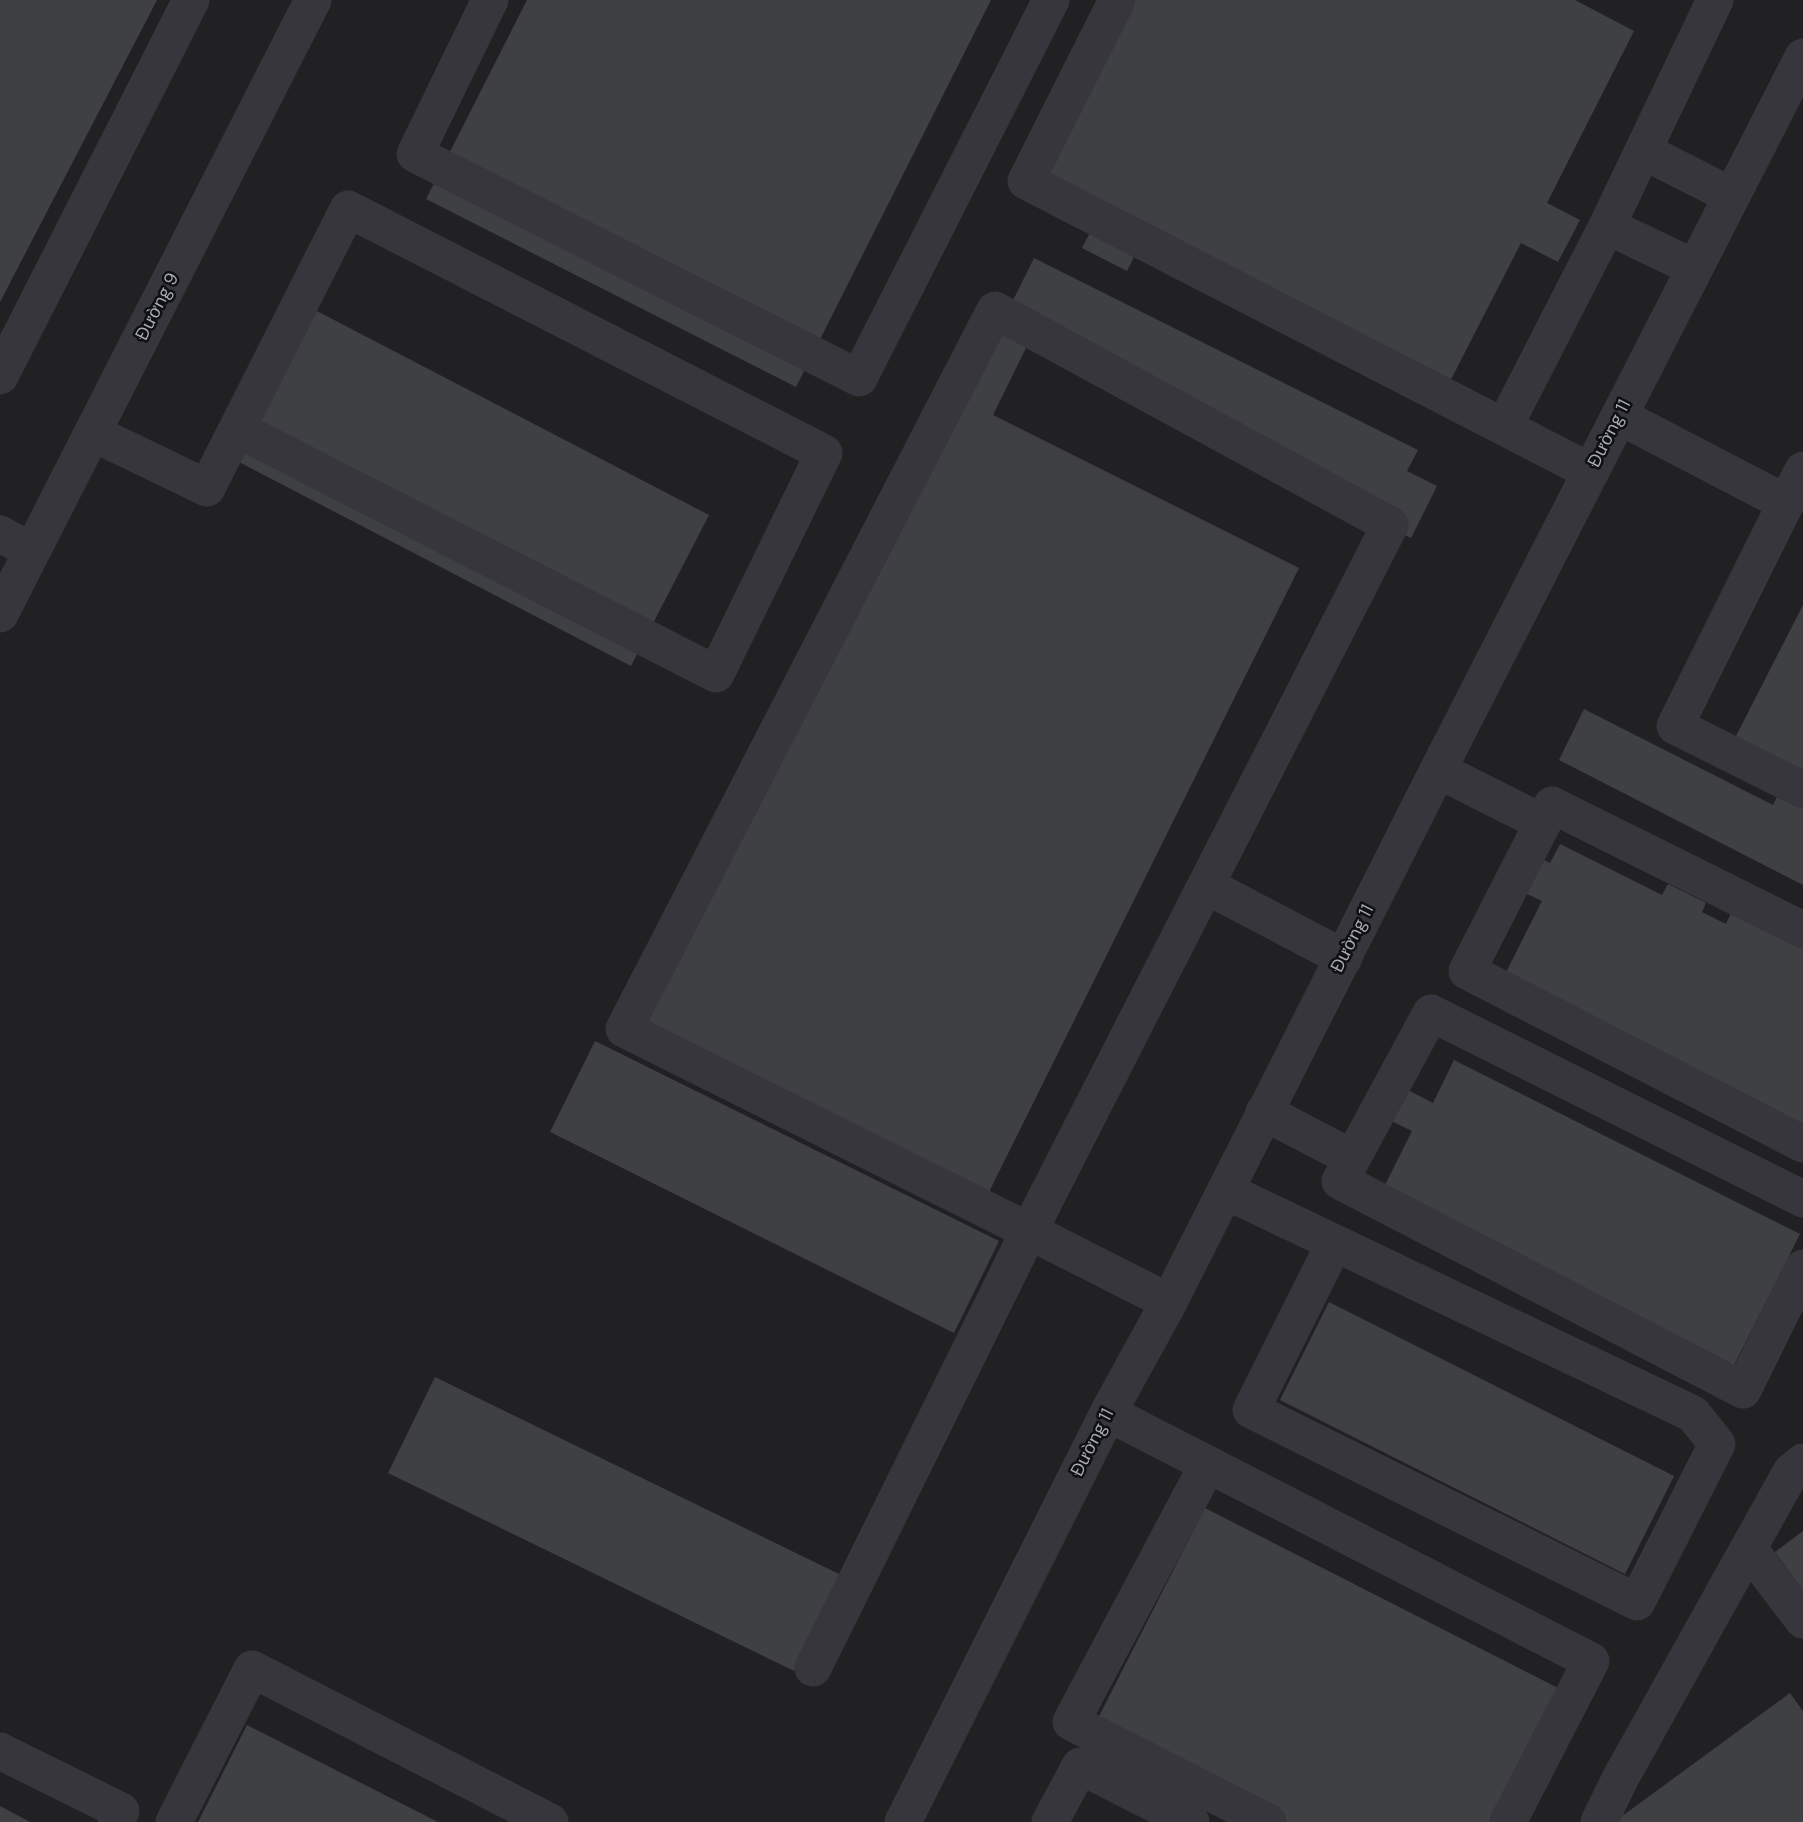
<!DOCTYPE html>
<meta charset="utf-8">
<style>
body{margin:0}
canvas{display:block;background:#151517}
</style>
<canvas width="1803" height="1822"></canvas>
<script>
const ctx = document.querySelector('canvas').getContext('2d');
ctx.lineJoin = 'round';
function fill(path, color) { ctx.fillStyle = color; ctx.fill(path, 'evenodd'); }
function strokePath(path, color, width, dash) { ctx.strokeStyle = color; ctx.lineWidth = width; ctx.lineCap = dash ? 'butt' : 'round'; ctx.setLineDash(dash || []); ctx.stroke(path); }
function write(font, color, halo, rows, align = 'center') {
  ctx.font = font + ' "DM Sans",sans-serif'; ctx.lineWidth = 5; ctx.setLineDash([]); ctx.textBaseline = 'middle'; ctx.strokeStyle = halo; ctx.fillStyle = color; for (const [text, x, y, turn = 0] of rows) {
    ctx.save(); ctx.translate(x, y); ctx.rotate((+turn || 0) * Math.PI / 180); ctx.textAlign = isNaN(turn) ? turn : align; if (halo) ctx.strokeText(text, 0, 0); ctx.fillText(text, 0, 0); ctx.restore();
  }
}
fill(new Path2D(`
 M0,0H1803V1822H0Z`), '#212124');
fill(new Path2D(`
 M0,0H157L0,302Z
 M527,0H991L796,387L426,199Z
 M1105,0H1575L1634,31L1547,203L1580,220L1558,262L1521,243L1441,399L1140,245L1127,271L1082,248L1095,223L1012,181Z
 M1034,258L1418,450L1407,471L1437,486L1411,538L1027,346L993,415L1299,568L984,1202L634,1028L964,399Z
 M313,309L709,515L631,666L235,460Z
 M1803,605V885L1559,760L1584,709L1773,805L1792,767L1735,738Z
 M1560,844L1662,895L1668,884L1706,903L1702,912L1726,924L1733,909L1803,944V1137L1499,986L1542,901L1512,887L1529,853L1550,863Z
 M595,1041L999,1241L954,1333L550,1132Z
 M1454,1060L1800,1234L1731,1371L1380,1195L1412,1131L1387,1119L1402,1087L1433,1103Z
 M1329,1302L1674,1476L1625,1574L1280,1400Z
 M435,1377L841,1575L794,1671L388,1473Z
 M1205,1508L1558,1688L1490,1822H1286L1095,1724Z
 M1803,1531V1590L1775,1552Z
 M1790,1693L1803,1711V1822H1614Z
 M247,1725L438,1822H198Z
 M0,1806L30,1822H0Z`), '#3f4044');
strokePath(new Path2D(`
 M490,0L415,154L859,378L1051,0
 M1117,0L1026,181L1504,427L1607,226L1715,0
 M1643,151L1732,196
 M1607,226L1695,268
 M995,310L1390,525L1029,1231L624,1029Z
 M0,376L191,0
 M1619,416L1786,503L1803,470
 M1504,427L1591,472
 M93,433L207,488L348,209L824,453L716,674L237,429
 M1786,503L1675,726L1803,790
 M0,534L32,551
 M0,614L313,0
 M1438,770L1543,823
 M1207,886L1344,958
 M1803,930L1552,805L1467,971L1803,1144
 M1264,1112L1352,1158
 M1226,1191L1693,1414L1717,1444L1637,1602L1251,1410L1334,1244
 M1803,1199L1431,1013L1340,1181L1743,1390L1803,1268
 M1108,1413L1591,1661L1508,1822
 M1208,1464L1071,1722L1268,1822
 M1749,1549L1803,1620
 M813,1668L1029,1231L1169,1302
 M0,1751L121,1811L116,1822
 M174,1822L252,1669L550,1822
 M903,1822L1108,1413L1169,1302L1438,770L1803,57
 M1050,1822L1080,1766L1191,1822
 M1599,1822L1621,1777L1791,1472L1803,1462`), '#36363c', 37);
write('18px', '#a6abb8', '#101012', [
 ["Đường 9",158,307,-63],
 ["Đường 11",1610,434,-63],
 ["Đường 11",1353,939,-63],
 ["Đường 11",1093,1443,-63]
]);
</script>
